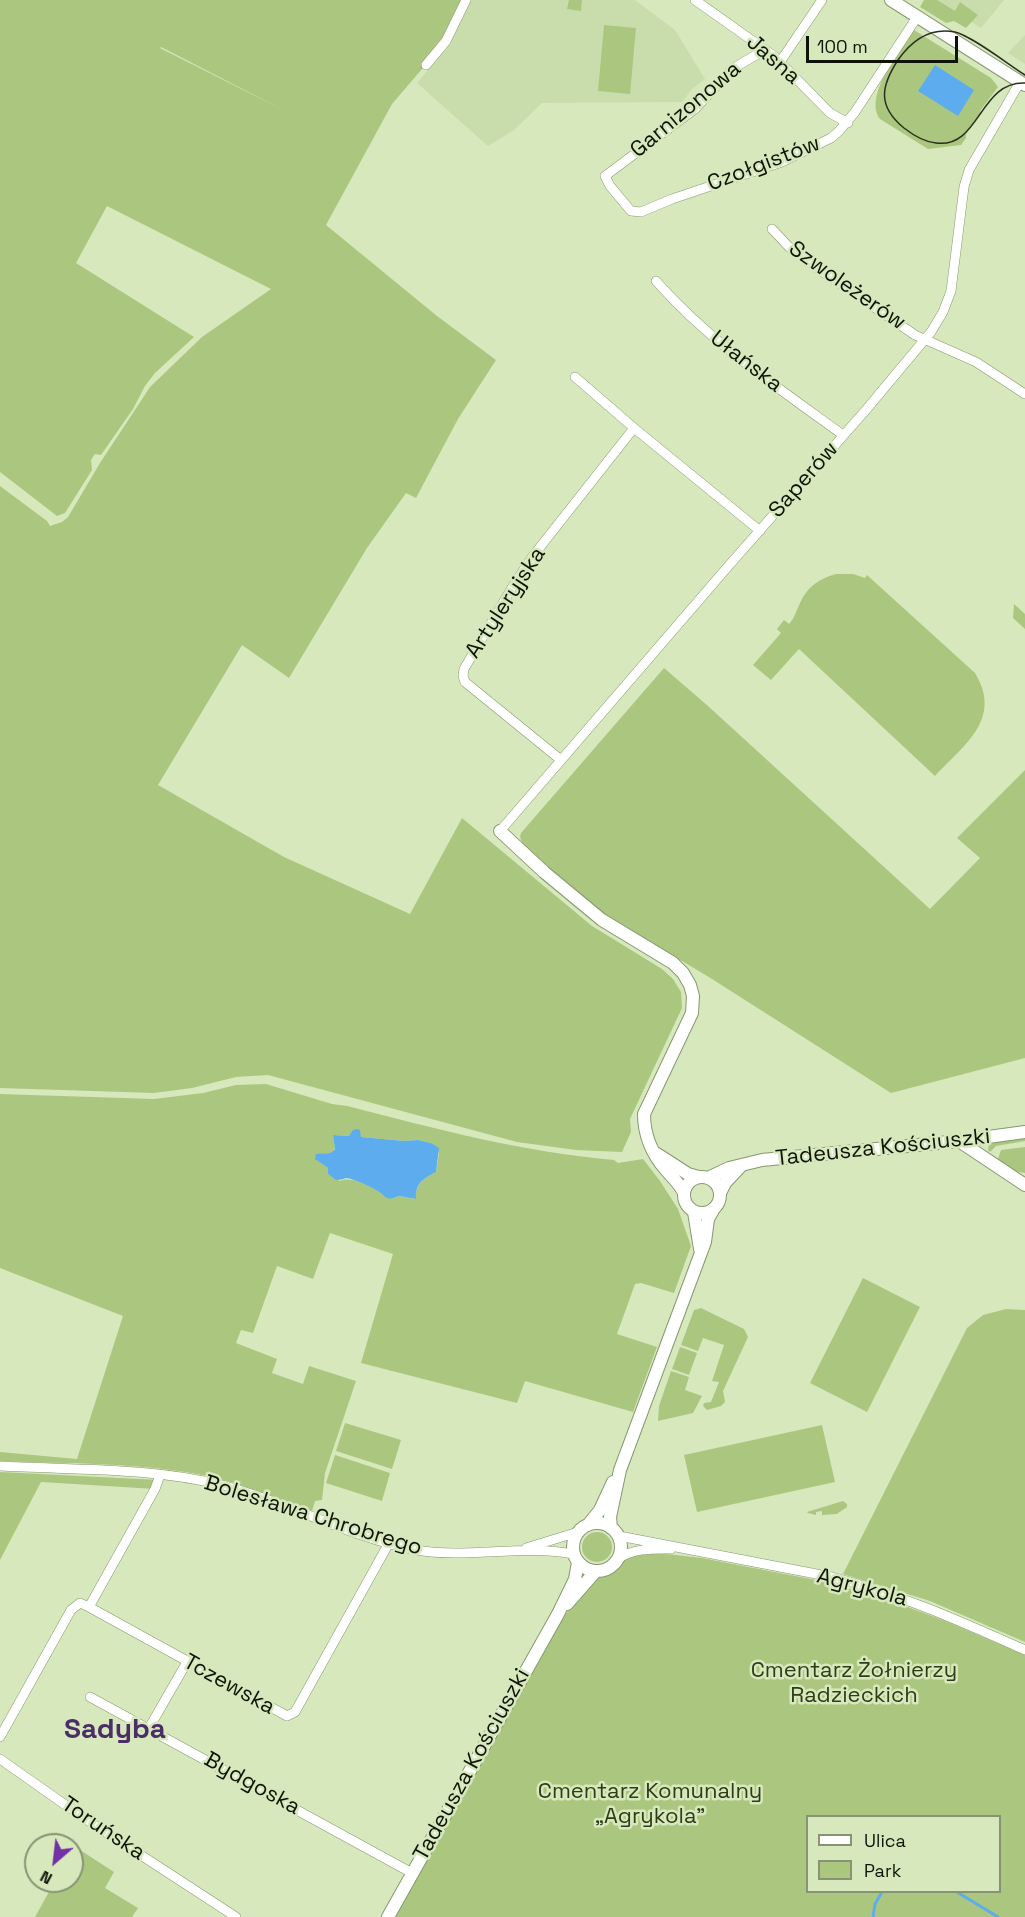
<!DOCTYPE html>
<meta charset="utf-8">
<style>
body{margin:0}
#map{position:relative;width:1025px;height:1917px;overflow:hidden;background:#d7e8bd;font-family:"Space Grotesk",sans-serif}
canvas{display:block}
.legend{position:absolute;left:806px;top:1815px;width:195px;height:78px;box-sizing:border-box;background:#d7e8bd;border:2px solid #879373;margin:0;padding:8px 10px;list-style:none;font-size:18px;color:#0e1405}
.legend li{display:flex;align-items:center;gap:12px;height:30px}
.legend b{width:30px;border:2px solid #879373}
.north{position:absolute;left:24px;top:1833px;width:60px;height:60px;box-sizing:border-box;background:#d7e8bd;border:2px solid #879373;border-radius:50%;rotate:208deg;font-size:16px;font-weight:700;line-height:24px;text-align:center;color:#0e1405}
.north::after{content:'';display:block;margin:auto;width:21px;height:27px;background:#7232a6;clip-path:polygon(50% 0,100% 100%,50% 72%,0 100%)}
.scale{position:absolute;left:806px;top:36px;width:152px;height:27px;box-sizing:border-box;border:3px solid #0e1405;border-top:0;padding-left:8px;font-size:18px;line-height:21px;white-space:nowrap;color:#0e1405;-webkit-text-stroke:4px #d7e8bd;paint-order:stroke}
</style>
<div id="map">
<canvas width="1025" height="1917"></canvas>
<ul class="legend">
<li><b style="height:8px;background:#fff"></b>Ulica</li>
<li><b style="height:16px;background:#abc77f"></b>Park</li>
</ul>
<div class="north">N</div>
<div class="scale">100 m</div>
</div>
<script>
const ctx = document.querySelector('canvas').getContext('2d');
ctx.lineJoin = 'round';
function fill(path, color) { ctx.fillStyle = color; ctx.fill(path, 'evenodd'); }
function strokePath(path, color, width, dash) { ctx.strokeStyle = color; ctx.lineWidth = width; ctx.lineCap = dash ? 'butt' : 'round'; ctx.setLineDash(dash || []); ctx.stroke(path); }
function write(font, color, halo, rows, align = 'center') {
  ctx.font = font + ' "Space Grotesk",sans-serif'; ctx.lineWidth = 5; ctx.setLineDash([]); ctx.textBaseline = 'middle'; ctx.strokeStyle = halo; ctx.fillStyle = color; for (const [text, x, y, turn = 0] of rows) {
    ctx.save(); ctx.translate(x, y); ctx.rotate((+turn || 0) * Math.PI / 180); ctx.textAlign = isNaN(turn) ? turn : align; if (halo) ctx.strokeText(text, 0, 0); ctx.fillText(text, 0, 0); ctx.restore();
  }
}
fill(new Path2D(`
 M471,0H635L675,30L705,79L691,90L682,102L542,103L514,130L488,146L417,83L450,44Z
 M935,0H1004L981,28Z
 M1025,35V64L1008,53Z`), '#c9ddac');
fill(new Path2D(`
 M0,0H466L446,41L392,104L326,225L437,316L496,360L458,419L416,498L406,493L367,548L289,678L242,645L158,785L284,857L410,914L462,818L592,926L662,969L673,979L681,992L682,1008L630,1119L631,1132L622,1152L576,1150L517,1142L268,1075L236,1077L192,1088L154,1093L0,1088V486L47,521L50,526L62,522L68,517L100,463L150,387L202,337L271,289L107,206L76,263L194,337L155,373L145,386L133,409L101,455L95,454L91,460L92,470L65,513L57,516L0,472ZM160,48L161,47L287,112Z
 M569,0H582L581,11L567,9Z
 M924,0H937L955,11L960,2L978,15L966,28L954,21L946,23L920,7Z
 M604,25L636,28L630,94L598,91Z
 M914,30L991,78L998,87L980,111L982,113L966,134V138L961,145L928,149L880,119C863,95 901,51 914,30Z
 M836,574H853L865,578L867,575L975,673C1003,719 964,745 935,776L799,649L771,680L753,665L781,633L777,629L784,620L789,624C795,617 796,611 800,603C807,587 820,578 836,574Z
 M1014,604L1025,614V629L1013,618Z
 M664,668L708,706L930,909L980,858L957,838L1025,770V1058L891,1093L712,979L604,914L523,845L520,837L521,833Z
 M266,1084L332,1104L347,1106C436,1129 523,1152 614,1160L618,1163L643,1159L660,1181L678,1209L691,1246L674,1293L641,1283L635,1284L617,1334L657,1347L633,1412L525,1381L517,1403L361,1363L393,1254L330,1233L313,1279L277,1266L253,1333L241,1330L236,1343L277,1359L272,1373L303,1384L309,1366L356,1381L325,1473L322,1500L315,1501L312,1511C277,1498 243,1484 207,1476C141,1462 67,1464 0,1461V1452L77,1459L123,1316L0,1268V1094L154,1099L203,1093L236,1085ZM360,1134L361,1137L404,1141L418,1140L431,1143L439,1153L436,1172C423,1179 416,1183 415,1199L399,1196L390,1199C379,1190 354,1175 340,1181L328,1174V1168L316,1159L325,1153H330L335,1148L333,1135L349,1136Z
 M1025,1137V1141L996,1146L990,1152L988,1150L989,1143Z
 M1025,1147V1173L1013,1171L998,1159L1001,1150Z
 M863,1278L920,1307L867,1412L810,1383Z
 M701,1308L744,1329L748,1337L723,1391L725,1402L721,1406L707,1410L703,1406L704,1403L711,1402L719,1382L712,1381L724,1345L703,1338L698,1351L681,1345L694,1310Z
 M1006,1309L1025,1310V1642L930,1601L843,1574L967,1328L983,1315Z
 M680,1347L697,1353L689,1375L672,1369Z
 M671,1371L689,1377L685,1390L702,1396L693,1413L658,1421L659,1406Z
 M345,1423L401,1440L392,1469L336,1451Z
 M822,1425L835,1482L697,1512L684,1455Z
 M335,1455L390,1473L382,1501L326,1483Z
 M0,1472L159,1480L155,1489L41,1482L0,1560Z
 M843,1501L847,1504V1507L837,1514L822,1515V1511L816,1512V1515L808,1513L807,1512Z
 M582 1547a15 15 0 1 1 30 0a15 15 0 1 1-30 0Z
 M658,1553L702,1558L821,1581L881,1597L948,1622L1025,1655V1917H393L550,1636L578,1597L599,1576L612,1572L625,1559L634,1556ZM808,1816H1000V1892H808Z
 M77,1848L114,1872L105,1888L138,1908L132,1917H35L55,1881H72V1856Z`), '#abc77f');
fill(new Path2D(`
 M935,65L974,90L958,116L918,91Z
 M357,1129L360,1130L361,1137L404,1141L418,1140L431,1143L439,1148L436,1172C423,1179 415,1183 416,1199L399,1196L390,1199L385,1197C382,1191 353,1178 346,1178C343,1179 340,1180 336,1180L328,1174V1168L315,1159L316,1154L330,1153L335,1149L333,1135L349,1136L353,1130Z`), '#5dadee');
strokePath(new Path2D(`
 M957,1892L998,1917
 M873,1917L875,1904L882,1892`), '#5dadee', 3);
const minor = new Path2D(`
 M695,0L774,56L830,113L848,123
 M772,55H756L732,69L695,109L605,176L610,186L631,211L641,212L672,199L782,162L831,138L839,131L855,112L917,17
 M780,62L822,0
 M426,65L446,41L466,0
 M772,229L789,247L817,268L915,335L976,362L1025,394
 M656,281C710,342 777,387 843,435
 M575,377L634,428L760,531
 M561,760L465,682L463,676L464,669L513,586L533,556L634,428
 M500,831L731,563L865,411L931,332L943,312L951,291L964,187L969,170L1020,82
 M0,1466C73,1470 150,1467 222,1485C288,1502 348,1537 416,1550C468,1559 522,1544 574,1554
 M619,1536L832,1577C900,1594 962,1622 1025,1650
 M526,1548L578,1532
 M618,1559C633,1548 653,1549 671,1549
 M89,1607L287,1716L295,1712L389,1543
 M90,1697L412,1873
 M149,1728L187,1662
 M0,1737L71,1610L80,1603L89,1607L155,1489L160,1475
 M0,1759L84,1818L236,1917`);
const tertiary = new Path2D(`
 M891,0L1025,85
 M500,831L544,872L602,920L673,963L683,973L690,985L693,996L692,1013L644,1114C644,1136 652,1154 666,1170C673,1178 680,1184 684,1193
 M959,1141L1025,1185
 M657,1154L688,1174L699,1177
 M684 1195a18 18 0 1 1 36 0a18 18 0 1 1-36 0Z
 M708,1178L729,1168L762,1160L959,1141L1025,1132
 M720,1193L725,1183L741,1166
 M694,1212L700,1249
 M573 1547a24 24 0 1 1 48 0a24 24 0 1 1-48 0Z
 M588,1525L600,1510L613,1482
 M611,1528L610,1517L620,1470L705,1242L708,1219L713,1210
 M567,1604L596,1571
 M388,1917L558,1614L575,1579L578,1562`);
strokePath(minor, '#87986f', 10);
strokePath(tertiary, '#87986f', 14);
strokePath(minor, '#fff', 9);
strokePath(tertiary, '#fff', 12);
strokePath(new Path2D(`
 M1025,75C1009,65 972,36 955,32C930,27 912,40 898,60C881,86 877,106 904,128C913,135 924,142 936,143C980,149 979,81 1025,83`), '#29311e', 1.5);
write('22px', '#0e1405', '#d7e8bd', [
 ["Jasna",773,60,41],
 ["Garnizonowa",686,110,-40],
 ["Czołgistów",764,164,-21],
 ["Szwoleżerów",847,286,35],
 ["Ułańska",746,362,38],
 ["Saperów",804,480,-49],
 ["Artyleryjska",506,603,-57],
 ["Tadeusza Kościuszki",883,1148,-6],
 ["Bolesława Chrobrego",313,1516,17],
 ["Agrykola",862,1588,15],
 ["Tczewska",229,1685,29],
 ["Tadeusza Kościuszki",472,1765,-61],
 ["Bydgoska",252,1784,29],
 ["Toruńska",103,1829,34]
]);
write('22px', '#2f3d17', '#d7e8bd', [
 ["Cmentarz Żołnierzy",854,1671],
 ["Radzieckich",854,1696],
 ["Cmentarz Komunalny",650,1792],
 ["„Agrykola”",650,1817]
]);
write('bold 28px', '#4c2e67', '#d7e8bd', [
 ["Sadyba",115,1730]
]);
</script>
